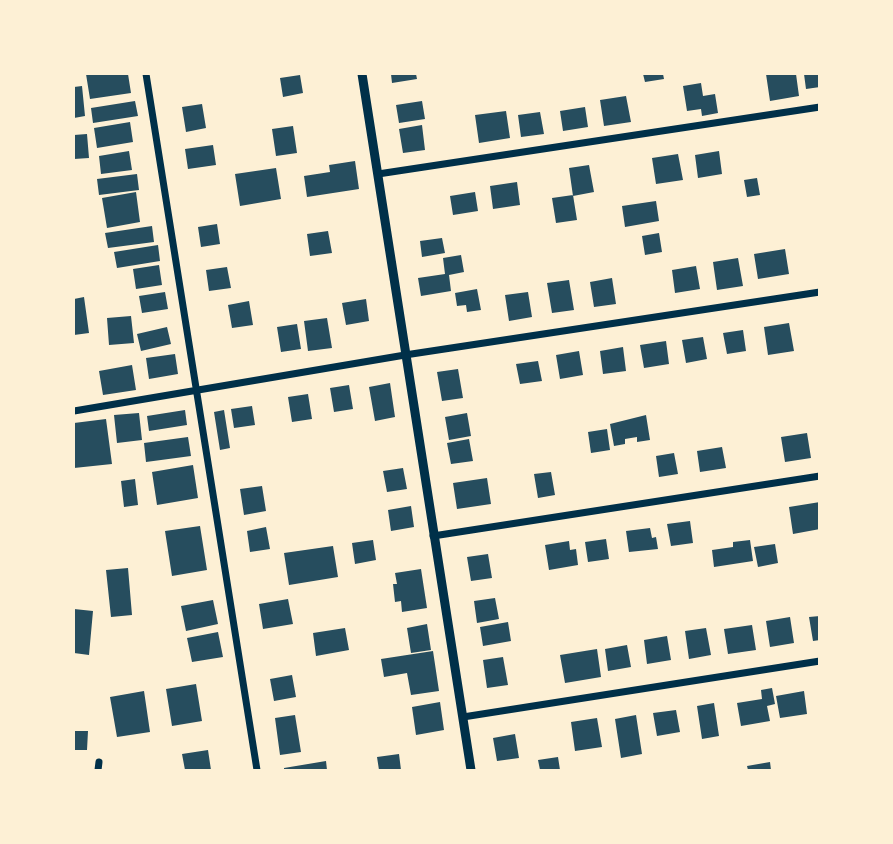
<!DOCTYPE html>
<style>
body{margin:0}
#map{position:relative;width:893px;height:844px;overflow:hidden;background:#fdf0d5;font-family:Ubuntu,sans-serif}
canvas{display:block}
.frame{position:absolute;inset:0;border:75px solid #fdf0d5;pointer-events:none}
</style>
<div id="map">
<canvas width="893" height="844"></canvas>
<div class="frame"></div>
</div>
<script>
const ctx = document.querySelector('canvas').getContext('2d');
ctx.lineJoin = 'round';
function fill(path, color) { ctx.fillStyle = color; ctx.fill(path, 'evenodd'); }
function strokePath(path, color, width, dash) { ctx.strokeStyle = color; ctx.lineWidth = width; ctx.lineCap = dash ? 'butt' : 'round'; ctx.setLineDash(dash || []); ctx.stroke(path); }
fill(new Path2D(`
 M86,74H128L131,93L90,99Z
 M391,74H416L417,79L392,83Z
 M643,74H663L664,79L645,82Z
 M766,74H796L799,96L770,101Z
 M804,74H820V87L806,89Z
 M300,75L303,93L283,97L280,78Z
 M701,83L703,96L715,94L718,113L702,116L701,109L687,111L683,86Z
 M82,86L85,116L74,118V87Z
 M626,96L631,122L604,126L600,100Z
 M135,101L138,116L93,123L91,108Z
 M422,101L425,119L399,123L396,105Z
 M202,104L206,128L186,132L182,107Z
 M585,107L588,127L563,131L560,111Z
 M506,111L510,138L479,143L475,115Z
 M540,112L544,134L521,137L518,115Z
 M130,122L133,142L97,148L94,128Z
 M422,125L425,150L403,153L399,129Z
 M293,126L297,153L276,156L272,129Z
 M87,134L89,158L74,159V135Z
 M213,145L216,165L188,169L185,149Z
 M129,151L132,170L101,174L99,156Z
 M719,151L722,174L698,178L695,155Z
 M678,154L683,180L656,184L652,158Z
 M355,161L359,189L307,197L304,176L330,172L329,165Z
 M589,165L594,192L573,196L569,168Z
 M276,168L281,199L240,206L235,174Z
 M137,174L139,190L99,195L97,179Z
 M757,178L760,195L747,197L744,180Z
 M517,182L520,205L493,209L490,186Z
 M136,192L140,222L107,228L102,198Z
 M475,192L478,211L453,215L450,196Z
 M573,195L577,220L556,223L552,198Z
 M656,201L659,221L625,227L622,206Z
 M217,224L220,244L201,247L198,227Z
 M152,226L154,242L108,248L105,233Z
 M328,231L332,253L310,256L307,234Z
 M659,233L662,252L645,255L642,236Z
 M442,238L445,253L422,257L420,241Z
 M158,245L160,261L117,268L114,252Z
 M785,249L789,274L758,279L754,254Z
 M461,255L464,272L449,275L451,291L421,296L418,278L445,274L443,258Z
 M738,258L743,286L717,290L713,262Z
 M159,265L162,285L136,289L133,269Z
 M696,266L700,289L675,293L672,270Z
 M227,267L231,288L209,291L206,270Z
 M612,278L616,304L594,307L590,282Z
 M569,280L574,310L552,313L547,283Z
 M477,289L481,310L467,312L466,305L457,306L455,293Z
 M165,292L168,309L142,313L139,296Z
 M528,292L532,317L509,321L505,295Z
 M84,297L89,333L74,335V299Z
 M366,299L369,321L346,325L342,303Z
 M249,301L253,325L232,328L228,305Z
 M131,316L134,343L109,345L107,318Z
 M327,318L332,348L308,351L304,321Z
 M789,323L794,351L768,355L764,327Z
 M297,324L301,349L281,352L277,327Z
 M167,327L171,344L141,351L137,334Z
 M743,330L746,351L727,354L723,333Z
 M703,337L707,359L686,363L682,340Z
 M666,341L669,364L644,368L640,345Z
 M623,347L626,371L603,374L600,351Z
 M579,351L583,375L560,379L556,355Z
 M175,354L178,374L149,379L146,358Z
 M538,361L542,381L520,384L516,364Z
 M132,365L136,390L103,395L99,371Z
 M458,369L463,398L442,401L437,372Z
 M390,383L395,417L375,421L369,387Z
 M349,385L353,409L334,412L330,388Z
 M308,394L312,419L292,422L288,397Z
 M252,406L255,425L234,428L231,409Z
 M185,410L187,425L149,431L147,416Z
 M224,410L230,448L220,450L214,412Z
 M139,413L142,440L117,443L114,415Z
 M467,413L471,436L449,440L445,417Z
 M646,415L650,440L637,442V437L625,439V444L614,446L610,424Z
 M106,419L112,464L74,468V423Z
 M607,429L610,450L591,453L588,432Z
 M807,433L811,458L785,462L781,437Z
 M188,437L191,456L146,462L144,443Z
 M469,439L473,461L451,464L447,443Z
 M722,447L726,468L700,472L697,451Z
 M674,453L678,474L659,477L656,456Z
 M193,465L198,498L157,505L152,472Z
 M403,468L407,489L387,492L383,471Z
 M551,472L555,495L538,498L534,474Z
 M487,478L491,504L457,509L453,483Z
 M135,479L138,505L124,507L121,481Z
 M262,486L266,511L244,515L240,489Z
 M820,502V529L793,534L789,507Z
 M411,506L414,527L391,531L388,510Z
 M690,521L693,543L671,546L667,524Z
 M200,526L207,570L172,576L165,531Z
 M266,527L270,549L250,552L247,531Z
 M650,528L652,538L656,537L658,549L629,552L626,531Z
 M606,539L609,559L588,562L585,542Z
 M373,540L376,560L355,564L352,543Z
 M750,540L753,561L714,567L712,550L733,547V542Z
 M569,541L570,550L576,549L578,565L549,570L545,545Z
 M775,544L778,563L758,567L754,547Z
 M333,546L338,577L289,585L284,553Z
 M488,554L492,578L471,581L467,557Z
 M128,568L132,615L111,617L106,570Z
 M421,569L427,608L402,612L401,601L395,602L393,584H397L395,573Z
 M495,598L499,619L477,623L474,601Z
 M288,599L293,624L263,629L259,604Z
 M213,600L218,624L186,631L181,606Z
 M74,609L93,611L89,655L74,653Z
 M820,616V640L813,641L809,617Z
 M790,617L794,643L770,647L766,621Z
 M508,622L511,641L483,646L480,627Z
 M427,624L431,650L411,653L407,628Z
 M752,625L756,650L728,654L724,629Z
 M345,628L349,650L316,656L313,633Z
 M706,628L711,655L689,659L685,631Z
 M218,632L223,657L192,662L187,638Z
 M667,636L671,660L647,664L644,640Z
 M627,645L631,667L608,671L605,649Z
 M597,649L601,677L565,683L560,655Z
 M433,651L439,691L411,695L407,673L384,677L381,659Z
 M503,657L508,685L487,688L483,660Z
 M292,675L296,697L274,701L270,679Z
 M196,684L202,721L172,726L166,689Z
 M772,688L775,704L767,706L770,721L741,726L737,703L762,699L761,690Z
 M144,691L150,732L117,737L110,697Z
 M804,691L807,714L780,718L776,696Z
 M440,702L444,730L416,735L412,707Z
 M714,703L719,736L702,739L697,706Z
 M676,710L680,732L657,736L653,713Z
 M295,715L301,752L280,755L275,718Z
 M636,715L642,754L621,758L615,719Z
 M597,718L602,747L575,751L571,722Z
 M74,731H88L87,750H74Z
 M515,734L519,758L497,761L493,738Z
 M208,750L211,770H185L182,754Z
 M399,754L401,770H379L377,757Z
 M558,757L560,770H540L538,760Z
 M326,761L327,770H284V768Z
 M770,762L771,770H748L747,766Z`), '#264d5e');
strokePath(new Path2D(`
 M146,74L257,770
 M378,174L820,107
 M74,411L405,355L820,292
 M433,536L820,476
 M463,717L820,661
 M98,770L99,762`), '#003049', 7);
strokePath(new Path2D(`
 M362,74L471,770`), '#003049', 9);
</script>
